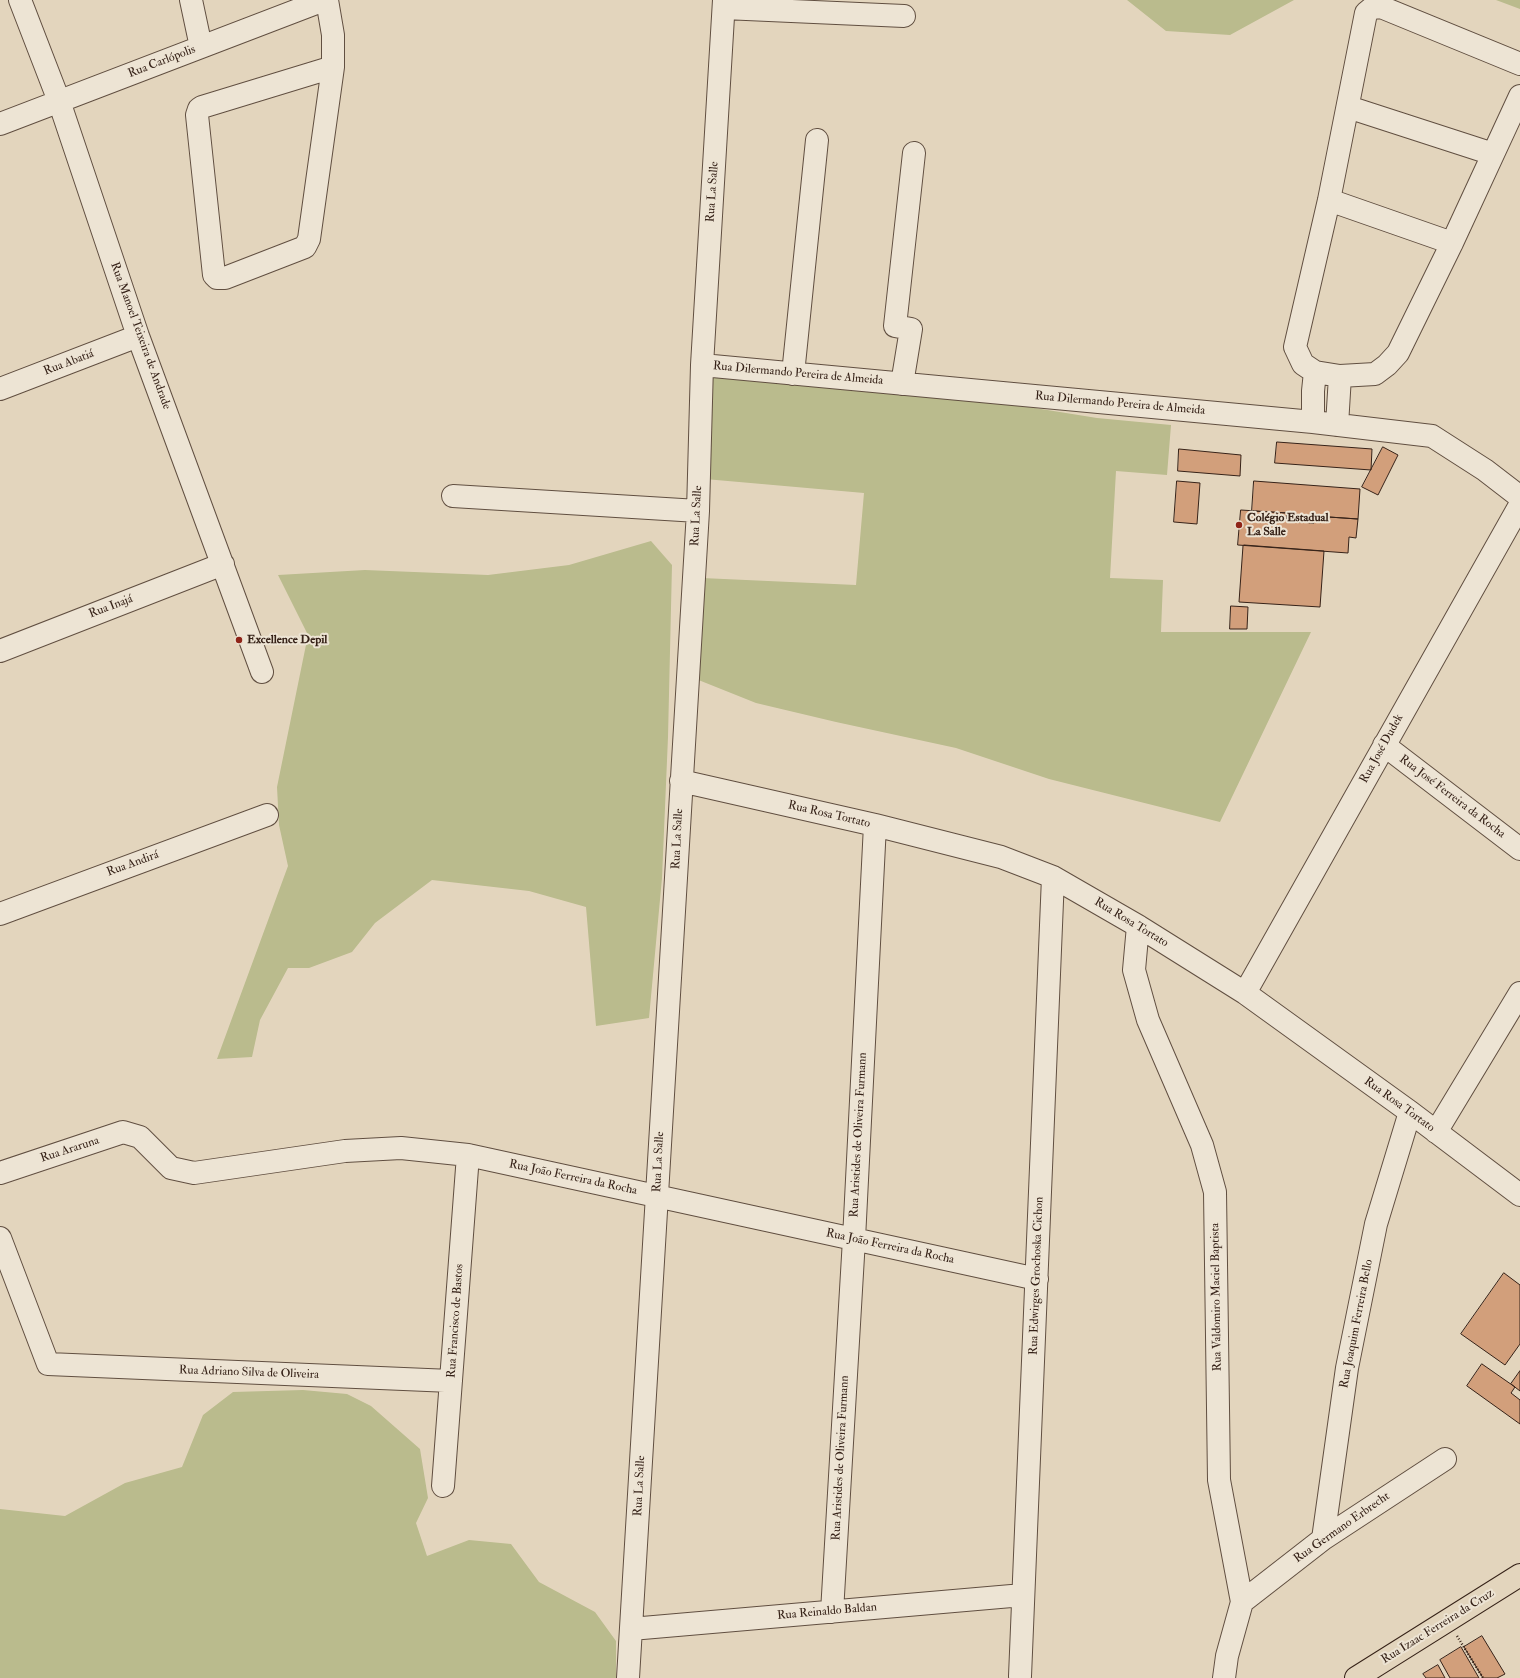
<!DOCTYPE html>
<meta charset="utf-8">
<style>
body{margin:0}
canvas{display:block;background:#e3d5bd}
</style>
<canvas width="1520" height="1678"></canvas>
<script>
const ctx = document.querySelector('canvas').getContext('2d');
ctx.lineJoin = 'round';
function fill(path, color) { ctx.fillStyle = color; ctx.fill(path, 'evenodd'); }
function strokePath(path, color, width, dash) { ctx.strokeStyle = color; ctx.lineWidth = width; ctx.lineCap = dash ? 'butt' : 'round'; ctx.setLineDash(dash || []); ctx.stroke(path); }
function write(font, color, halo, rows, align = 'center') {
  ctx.font = font + ' "IM FELL Double Pica",serif'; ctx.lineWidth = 4; ctx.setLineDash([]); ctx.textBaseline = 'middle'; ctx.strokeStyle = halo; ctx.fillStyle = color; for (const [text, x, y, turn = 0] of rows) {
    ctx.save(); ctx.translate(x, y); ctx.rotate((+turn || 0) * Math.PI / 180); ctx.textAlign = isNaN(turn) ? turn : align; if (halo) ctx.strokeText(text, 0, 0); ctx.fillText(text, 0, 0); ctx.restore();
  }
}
fill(new Path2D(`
 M1127,0H1294L1230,35L1166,31Z
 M1496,0H1520V9Z
 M713,375L979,399L1097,418L1171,425L1167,475L1116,471L1110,578L1163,580L1161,632H1311L1220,822L1049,779L956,748L836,722L756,703L696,679L702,578L856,585L864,493L705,479Z
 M651,541L672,565L668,737L662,878L649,1018L596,1026L586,907L529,891L432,880L375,923L352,952L309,968H288L260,1020L252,1057L217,1059L288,866L279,825L277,787L308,635L278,575L365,570L488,575L569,565Z
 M303,1390L347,1394L371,1406L420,1449L428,1498L416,1523L427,1556L469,1540L511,1544L539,1582L595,1612L616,1641V1678H0V1509L65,1516L125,1483L182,1467L203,1415L233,1392Z`), '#babb8d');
const building = new Path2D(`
 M1277,442L1372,449L1371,470L1275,463Z
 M1383,447L1398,455L1378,495L1362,487Z
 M1179,449L1241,455L1240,476L1178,471Z
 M1177,481L1200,483L1197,524L1174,522Z
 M1254,481L1360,489L1358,519L1314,516V523L1286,521L1287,513L1252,511Z
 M1241,510L1287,513L1286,521L1314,523V516L1358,519L1356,538L1349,537L1348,553L1238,545Z
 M1244,545L1324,551L1320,607L1239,602L1243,546Z
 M1231,606L1248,607L1247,629H1230Z
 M1504,1273L1520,1285V1344L1505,1365L1461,1334Z
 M1482,1364L1515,1387L1511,1393L1520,1400V1424L1467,1386Z
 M1520,1371V1391L1511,1384Z
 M1482,1636L1505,1674L1497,1678H1483L1464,1647Z
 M1461,1647L1479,1678H1450L1440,1660Z
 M1438,1665L1445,1678H1426L1423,1674Z`);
fill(building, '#d29f7b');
strokePath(building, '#362218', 1);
const minor = new Path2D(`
 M20,0L59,101L138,336L262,672
 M191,0L201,47
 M327,0L333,35V67L309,239L305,247L225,278H217L214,275L197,115L199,109L202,107L333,67
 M724,8L904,16
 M1520,64L1381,7L1372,8L1366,13L1329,200L1295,347L1303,364L1315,372L1340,376L1375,374L1387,365L1398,353L1452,243L1520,96
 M1348,107L1493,154
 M0,124L324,0
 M1329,200L1452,243
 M702,365L1313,422L1432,436L1485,470L1520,497
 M793,374L817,140
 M902,384L911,329L895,326L914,153
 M0,389L138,336
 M1313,422V391L1315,372
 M1337,425L1340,376
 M453,496L698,511
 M0,651L223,564
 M1384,745L1520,849
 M681,781L875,825L1001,857L1053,877L1138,926L1245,993L1410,1112L1520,1195
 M0,914L267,815
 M1138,926L1134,970L1148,1020L1202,1145L1215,1192L1219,1480L1242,1602L1227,1656L1224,1678
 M1245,993L1520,505
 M1436,1132L1520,993
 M0,1173L123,1132L140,1137L171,1168L194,1173L345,1151L401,1148L468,1155L1037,1279
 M0,1238L48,1364L451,1381
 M443,1486L468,1155
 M1323,1539L1347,1368L1376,1224L1410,1112
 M1242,1602L1323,1539L1445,1459
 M832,1612L854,1239L875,825
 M631,1629L1023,1595
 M1020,1676L1053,877
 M628,1678L698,511L702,365L724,0`);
const major = new Path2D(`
 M1356,1678L1520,1575`);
strokePath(minor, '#614f41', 24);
strokePath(major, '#362218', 24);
strokePath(new Path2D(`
 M1457,1636L1483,1678`), '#362218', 2.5, [1, 2]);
strokePath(minor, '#ede4d4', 22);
strokePath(major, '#e3d5bd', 22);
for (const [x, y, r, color] of [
 [1239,525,4,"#8f2418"],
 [239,640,4,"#8f2418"]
]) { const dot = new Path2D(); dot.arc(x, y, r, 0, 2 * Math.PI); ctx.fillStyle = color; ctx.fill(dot); strokePath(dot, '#ede4d4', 1.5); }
write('12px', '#362218', '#ede4d4', [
 ["Rua Carlópolis",162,62,-21],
 ["Rua La Salle",713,192,-86],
 ["Rua Manoel Teixeira de Andrade",140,336,70],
 ["Rua Abatiá",69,363,-21],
 ["Rua Dilermando Pereira de Almeida",798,374,5],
 ["Rua Dilermando Pereira de Almeida",1120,404,5],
 ["Rua La Salle",697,516,-87],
 ["Rua Inajá",111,607,-21],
 ["Rua José Dudek",1382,749,-61],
 ["Rua José Ferreira da Rocha",1452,797,37],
 ["Rua Rosa Tortato",829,815,13],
 ["Rua La Salle",678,839,-87],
 ["Rua Andirá",133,864,-20],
 ["Rua Rosa Tortato",1131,923,31],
 ["Rua Rosa Tortato",1399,1105,36],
 ["Rua Aristides de Oliveira Furmann",859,1135,-87],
 ["Rua Araruna",70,1150,-18],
 ["Rua La Salle",659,1162,-87],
 ["Rua João Ferreira da Rocha",573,1178,12],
 ["Rua João Ferreira da Rocha",890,1247,12],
 ["Rua Edwirges Grochoska Cichon",1037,1276,-88],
 ["Rua Valdomiro Maciel Baptista",1217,1297,-91],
 ["Rua Francisco de Bastos",456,1321,-86],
 ["Rua Joaquim Ferreira Bello",1357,1324,-79],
 ["Rua Adriano Silva de Oliveira",249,1373,2],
 ["Rua Aristides de Oliveira Furmann",841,1458,-87],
 ["Rua La Salle",640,1486,-87],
 ["Rua Germano Erbrecht",1342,1528,-35],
 ["Rua Reinaldo Baldan",827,1612,-5],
 ["Rua Izaac Ferreira da Cruz",1438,1627,-32]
]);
write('bold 12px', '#362218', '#ede4d4', [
 ["Colégio Estadual",1247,518],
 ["La Salle",1247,532],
 ["Excellence Depil",247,640]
], 'left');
</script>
